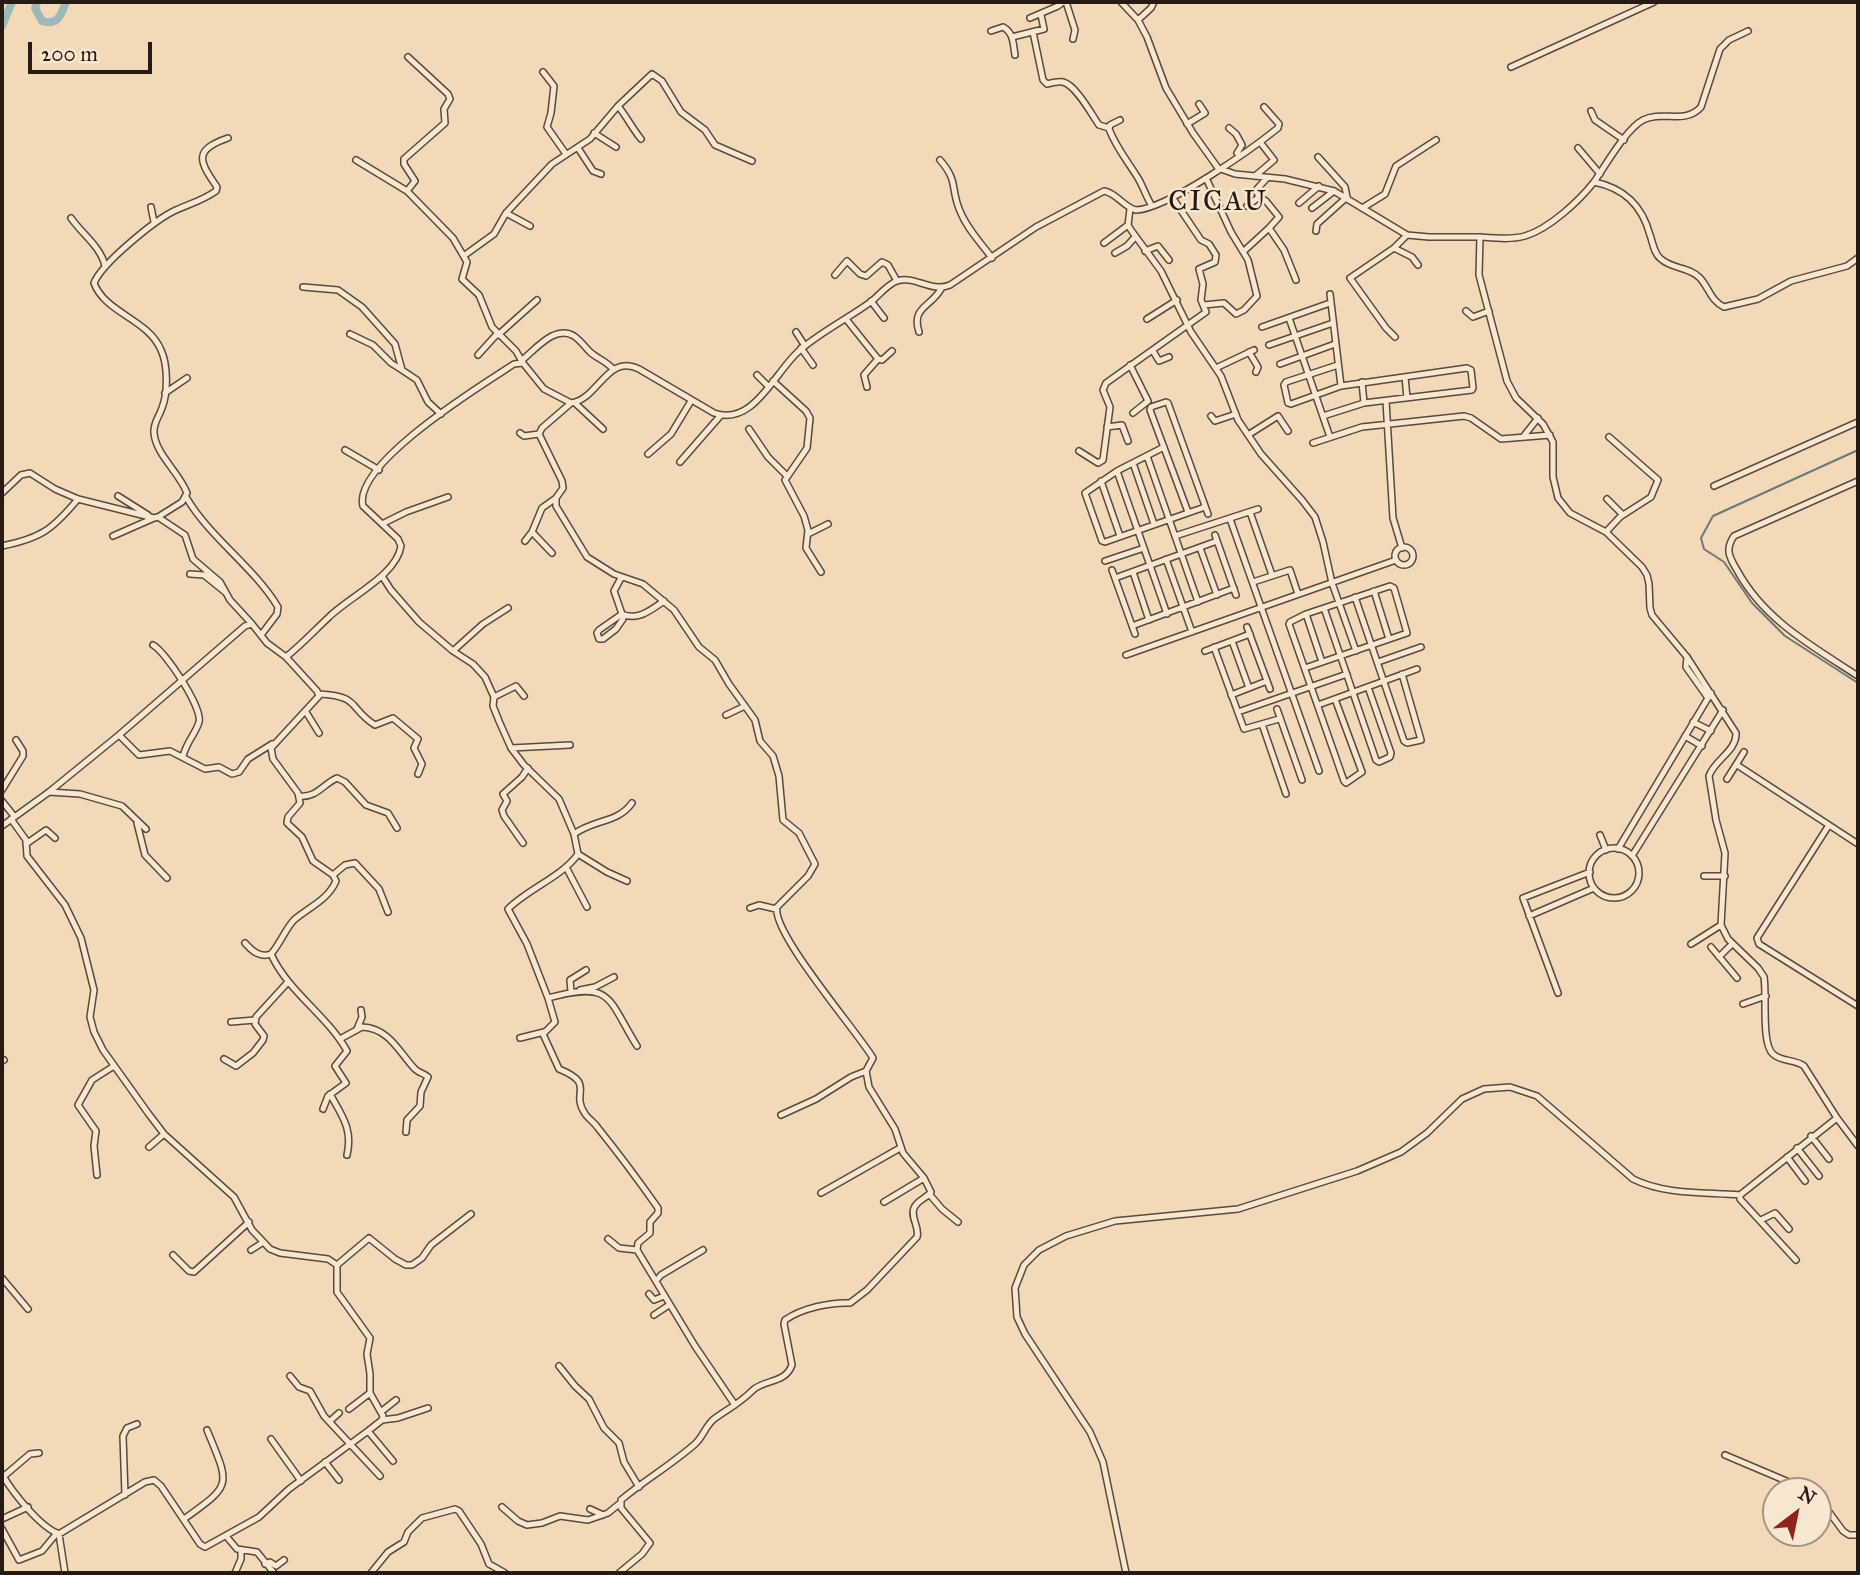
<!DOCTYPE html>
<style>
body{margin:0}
#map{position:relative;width:1860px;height:1575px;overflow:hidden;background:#f2d9b7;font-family:"IM FELL Great Primer",serif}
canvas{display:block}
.frame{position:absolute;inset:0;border:4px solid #271913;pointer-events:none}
.north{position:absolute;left:1762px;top:1477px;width:70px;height:70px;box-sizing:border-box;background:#f7e6d0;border:2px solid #a49484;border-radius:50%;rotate:32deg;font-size:19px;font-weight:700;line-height:28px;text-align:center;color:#271913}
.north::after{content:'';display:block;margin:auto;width:24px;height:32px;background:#8f2418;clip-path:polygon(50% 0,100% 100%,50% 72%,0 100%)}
.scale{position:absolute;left:28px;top:42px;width:124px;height:32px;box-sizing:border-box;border:4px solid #271913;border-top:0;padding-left:9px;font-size:21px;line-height:24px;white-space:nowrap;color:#271913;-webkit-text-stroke:5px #f7e6d0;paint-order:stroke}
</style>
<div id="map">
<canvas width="1860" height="1575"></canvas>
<div class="frame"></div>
<div class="north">N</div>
<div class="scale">200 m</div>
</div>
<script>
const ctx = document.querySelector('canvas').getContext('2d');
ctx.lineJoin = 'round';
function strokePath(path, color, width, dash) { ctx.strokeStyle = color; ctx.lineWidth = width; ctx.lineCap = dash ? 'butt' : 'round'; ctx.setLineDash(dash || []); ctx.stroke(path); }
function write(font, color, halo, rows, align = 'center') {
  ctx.font = font + ' "IM FELL Great Primer",serif'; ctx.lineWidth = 5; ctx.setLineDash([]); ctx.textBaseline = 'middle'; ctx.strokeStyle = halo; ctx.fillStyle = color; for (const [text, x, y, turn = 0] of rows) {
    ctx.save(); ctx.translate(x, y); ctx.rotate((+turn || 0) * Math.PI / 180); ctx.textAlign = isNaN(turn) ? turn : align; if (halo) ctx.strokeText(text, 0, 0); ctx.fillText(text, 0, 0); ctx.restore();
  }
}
strokePath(new Path2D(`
 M1858,450L1713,516L1701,538L1704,549L1724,562L1752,603L1785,636L1858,683`), '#6e7876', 2);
strokePath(new Path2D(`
 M37,2L35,8L42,21C58,26 61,15 66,2
 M2,26L12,2`), '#9eb8b8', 8);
const minor = new Path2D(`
 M1066,2L1075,30L1073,39
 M1121,2L1138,20L1147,37L1166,88L1193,133L1218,168L1235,174L1285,179L1334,191L1407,235L1429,237H1480L1479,275L1507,381L1516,398L1543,424L1553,442V477L1558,498L1570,513L1606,532L1642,567L1647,575L1649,584L1650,608L1652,615L1687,657L1736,733C1737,751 1714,760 1709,776L1716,820L1725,853L1721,925L1728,939L1758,968L1764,977C1767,994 1761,1044 1773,1054C1781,1062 1795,1059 1804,1066L1837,1118L1858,1146
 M1030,18L1058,6L1063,2
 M1138,20L1151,8L1154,2
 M991,31L1003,27C1014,33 1013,44 1015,55
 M1033,32L1043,80L1047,84C1051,83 1059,81 1063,82C1076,85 1092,115 1099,125L1109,128
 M1012,37L1044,29L1041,15
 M408,57L448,94L450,99L444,109L445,123L404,159V164L415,181L407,191L453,238L467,262L462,279L479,295L492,327L516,351L523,363
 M1511,67L1654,2
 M543,72L554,86L551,113L547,127L566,154
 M618,106C627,117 632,128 641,139
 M1591,111L1595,120L1624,140
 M1120,120L1110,125L1109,129C1116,147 1126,159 1136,175C1142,183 1145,195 1152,206
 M1187,124L1205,113L1199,104
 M1229,128L1236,134L1242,145L1237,153
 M594,133L616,147
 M578,148L593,171L601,174
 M1578,148L1600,174
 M1318,157L1345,187L1347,197
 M356,160L407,191
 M940,160C959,182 950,188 960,211C967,229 981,243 992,258
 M1255,176L1274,160L1260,142
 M1594,182C1606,165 1626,129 1643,120C1662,110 1685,125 1701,107L1720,49L1729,40L1748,31
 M1259,197L1266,201L1279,217L1269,228L1284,250L1296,280
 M1299,203L1319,186
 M1247,206L1259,197L1256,190L1267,178
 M151,207L154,222
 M1364,207L1385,194L1396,166L1436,140
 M1312,208L1334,191
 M1130,209L1128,225L1131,230L1161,271L1191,332L1221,376L1238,420L1261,454L1302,500L1315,517L1323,542L1332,583L1356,651
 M506,213L530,226
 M71,218C82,234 101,247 105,266
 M1316,231L1317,224L1347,197
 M1480,237C1494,238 1511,240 1525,236C1549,229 1579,201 1594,182C1624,188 1642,205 1650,235C1653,243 1654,254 1661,259C1672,269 1690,267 1700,278C1709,288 1711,301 1724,307L1758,299L1791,281L1847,266L1858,258
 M1104,243L1128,225
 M1394,248L1412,257L1418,265
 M1145,251L1158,246L1169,260
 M1244,251L1269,228
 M1115,253L1127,246L1135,237
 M465,255L494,234L506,213L552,164L590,139L618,106L652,74L662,81L681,112L705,130L715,145L752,161
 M835,275L847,261L860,274L866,276L882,262L888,265L897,281
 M303,287L338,290L362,307L395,344L402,370L417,380L428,402L441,414
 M1330,294L1341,386
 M871,301L884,318
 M1204,305L1224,303L1236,314L1244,310L1257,296L1248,260L1231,232L1206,178
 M1466,311L1473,317L1489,311
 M1289,318L1330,437
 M846,319L878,359L882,360L892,351
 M1147,319L1177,300
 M1262,327L1330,303
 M796,332L805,346
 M919,332C911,307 931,307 941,289
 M350,334L373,345L391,363L402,370
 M498,335L537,300
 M1395,337L1386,328L1350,278L1394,248L1407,235
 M1269,345L1333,323
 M801,348L813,365
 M1153,351L1159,361L1169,357
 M1249,352L1258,367L1256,372
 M478,355L497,334
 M521,361C535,350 555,324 574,336C580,340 585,347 590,352C598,359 606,361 613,369
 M1280,364L1335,344
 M1130,365L1148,401L1133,413
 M1216,368L1254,350
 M757,375L769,387
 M1405,377L1407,398
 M773,381L806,411L810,418L807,448L785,480L804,516L808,530L806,548L821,572
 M1362,382L1364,403
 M867,387L864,375L878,359
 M165,393L187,378
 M1386,401L1393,518L1402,548
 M571,403L542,428L539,434L562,481L563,488L556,498V506L587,557L614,574L643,584L674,610L699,647L715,660L729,684L755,720L760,741L773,756L779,776L783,820L799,833L815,864L808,876L777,907C771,932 856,1030 873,1058L866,1071L869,1087L895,1129L903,1153L924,1178L931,1192C927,1198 917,1200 914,1208C910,1218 920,1227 917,1237L867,1290L850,1303C831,1302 802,1308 785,1320L784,1324L792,1365C785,1384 765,1379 753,1390C739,1404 729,1408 714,1419C706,1425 703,1437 695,1444C671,1465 645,1480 621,1500V1508L650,1543L642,1554L619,1573
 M575,403L603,429
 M1211,416L1215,421L1236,414
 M1323,416L1364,403L1472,390L1473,388L1471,370L1467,368L1341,386L1291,404L1288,403L1284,385L1286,382L1338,365
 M1107,427L1122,425L1128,441
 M749,429L768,457L786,475
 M520,433L524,436L539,434
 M1248,435L1278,416L1288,431
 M1523,437L1538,418
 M1313,443L1362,427L1464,416L1471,418L1501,439L1550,435
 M1164,447L1117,471L1085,493L1102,541L1105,542L1205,507
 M345,450L379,470
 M1079,451L1098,463L1103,460L1110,407L1103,390L1106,383L1206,312L1201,300L1203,284L1199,269L1215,262L1216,255L1209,244L1201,240L1172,197
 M648,454L671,434L691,401
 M1147,456L1198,602
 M680,462L721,415
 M1133,463L1154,524
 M1117,471L1167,614
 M1101,481L1120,536
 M1858,481L1734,536C1725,549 1729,557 1737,570C1764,620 1812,646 1858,676
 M1714,486L1858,422
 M2,493L21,475L30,473L55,489L78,499L154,518L158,517L185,535L193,559L220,582L230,600L252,624
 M118,496L148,515
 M186,497C210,538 253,566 278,607L277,614L261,635
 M1607,499L1623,515
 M1188,512L1150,410L1151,407L1166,402L1168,403L1208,514
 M1250,512L1272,575
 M158,517L182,502L187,493C179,472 156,455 154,433C153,423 159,417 162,408C168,393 168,365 161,350C148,319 105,313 94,283C102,263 156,219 176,210C191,203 202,201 216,191L217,187C199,161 193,150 228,138
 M1230,519L1319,771
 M382,524L406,512L448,497
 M1606,532L1620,517L1651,497L1658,480L1609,437
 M808,534L828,524
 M1215,535L1236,595
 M113,536L154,518
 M1175,536L1258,509
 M525,541L532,532
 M2,546C41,538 52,530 78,499
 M1395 556a9 9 0 1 1 18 0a9 9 0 1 1-18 0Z
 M1200,548L1217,595
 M552,553L532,532L542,508L556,498
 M1166,559L1192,632
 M1105,561L1144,548
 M1112,570L1135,634
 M1133,572L1149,620
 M190,574L204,575L225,592
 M382,576L391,590L419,622L453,651L473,664L485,677L494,697L493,706L499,721L511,748L524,765L559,799L574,834L578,854C563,876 528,889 508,909L527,944L548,998L555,1022L543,1034L559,1069C596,1084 571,1092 584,1112C587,1118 594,1122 598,1128C619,1154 639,1181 658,1208V1213L650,1222V1233L638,1243L637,1250L695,1346L735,1405
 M621,578L614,591L622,614
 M1115,578L1217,541
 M1253,582L1290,570L1298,594
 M1374,591L1389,639
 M1355,597L1404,741L1407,743L1421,740L1402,674
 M1324,608L1376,760L1379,762L1390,757L1391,753L1368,687
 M622,614C637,621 650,611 664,601
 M1306,614L1322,662
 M622,615L623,619L616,629L603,639H599L597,633L599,630L622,614
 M1132,626L1234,588
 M1247,627L1270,689
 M1232,641L1249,688
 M153,645C165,651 203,708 199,722C196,733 187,741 183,756
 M1214,647L1244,729L1279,719
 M453,651L483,624L508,608
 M1205,651L1250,634
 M1126,655L1396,560
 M286,657L317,691L319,696L271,748L273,759L298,793L300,803L288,817L287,823L302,837L313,861L333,875L336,881C328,900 309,907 294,920C286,928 280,944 271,954C288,992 327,1015 347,1051L335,1066L346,1083L328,1096L323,1109
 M1687,657L1686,667L1708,698
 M1378,662L1421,647
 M1305,668L1407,633L1394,588L1390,586L1306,614L1290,622L1289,624L1344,781L1346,783L1362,772L1335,699
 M319,694C361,696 348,708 375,725L393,718L418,739L414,748L422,764L418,774
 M1231,695L1267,681
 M494,697L516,686L524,696
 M1318,705L1417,669
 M1277,709L1302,780
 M306,712L319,733
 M1238,712L1347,674
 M726,715L745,706
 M1693,722L1711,731
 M1262,724L1286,794
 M119,735L139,755L170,751L205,769L219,767L232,774L239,772L248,759L272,744
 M1685,736L1702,746
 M511,748L570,745
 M1737,765L1858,844
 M1727,779L1744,752
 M2,790L23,756V751L16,740
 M49,792L80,794L122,806L146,829
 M299,796C317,798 323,784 337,778L345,782L366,805L388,813L397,828
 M2,801L14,816
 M137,823L145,855L167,878
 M1829,825L1757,938L1759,944L1858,1006
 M2,826L49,792L119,735L245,626L252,624L267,643L286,657C302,644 314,631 329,617C349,597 397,575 401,546L398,539L363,506C352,464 482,385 514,364L523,363L544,389L571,403C599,399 607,353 639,369L714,413C754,427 775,371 800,350C822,331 849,318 872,301C879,295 888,284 897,281C915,275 931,293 950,285L1036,227L1104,191C1117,193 1123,207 1136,210C1167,209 1252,149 1278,128L1279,124L1264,107
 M574,834C595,819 618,823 632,803
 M1600,835L1606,850
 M523,843L504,816L502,810L507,801L503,794L522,777L528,768
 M26,844L46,830L55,838
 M1589 873a25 25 0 1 1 50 0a25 25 0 1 1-50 0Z
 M1618,849L1711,693
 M578,854L607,872L627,881
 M1632,856L1723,710
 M566,867L587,907
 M333,875L345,865L355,863L379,889L388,912
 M1704,876H1725
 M750,908L759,905L776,909
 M1529,916L1594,888
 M245,943C252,951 260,958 271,954
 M1691,944L1721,925
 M1711,947L1737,978
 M1719,957L1732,944
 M580,990L595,987L614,977
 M571,992L570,980L586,970
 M1558,993L1523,898L1590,872
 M548,998C613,980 607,998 637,1046
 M1743,1004L1766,996
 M231,1022L255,1020
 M357,1029L362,1017L361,1010
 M520,1038L544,1032
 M340,1039L362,1027C389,1028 399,1052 414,1068C418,1073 424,1073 428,1077L421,1092L420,1106L407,1120L406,1132
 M224,1059L236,1066L253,1053L263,1040L264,1036L255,1024L256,1017L288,982
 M2,1061L4,1060
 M330,1094C342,1116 353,1129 347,1155
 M781,1115L816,1099L851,1077L866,1071
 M1811,1136L1829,1159
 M149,1147L164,1134
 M1797,1148L1819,1176
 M1787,1157L1805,1181
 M97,1175L94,1146L96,1131L78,1105L92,1080L114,1066
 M821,1193L900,1148
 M930,1195L942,1209L958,1222
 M884,1202L924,1178
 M1761,1220L1775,1213L1789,1229
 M608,1239L619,1248L637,1250
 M251,1250L262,1243
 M173,1255L189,1271L194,1272L249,1222
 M1796,1260L1740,1199V1195L1837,1118
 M337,1265L369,1238L395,1259L406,1265H412L422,1258L431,1245L471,1214
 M2,1278L28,1309
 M656,1281L661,1275L703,1250
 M649,1294L654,1300L664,1296
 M654,1315L669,1305
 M559,1366L575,1386L589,1399L604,1428L619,1443L624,1462L639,1487
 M290,1376L299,1387L310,1391L324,1416L380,1476
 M349,1409L370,1393
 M382,1411L396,1400
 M382,1420L398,1418L428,1408
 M330,1421L339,1413
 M368,1431L393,1461
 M271,1439L301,1481
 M1725,1455L1810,1491
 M325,1462L339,1480
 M2,1474C12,1492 40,1527 59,1534L145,1482L154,1480L161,1486L200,1544L205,1547L259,1517L289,1489L368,1431L382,1420L383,1416L370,1393V1374L367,1354L370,1338L337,1292V1265L328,1259L280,1253L270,1249L252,1230L234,1197L164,1134L148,1113L103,1050L94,1032L90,1017L94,990L81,938L65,905L27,856L26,840L11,819
 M3,1477L30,1454L39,1453
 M125,1495L123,1436L127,1428L137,1424
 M1818,1497L1843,1531L1849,1535H1858
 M502,1507L518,1521L527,1525L542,1523L560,1516L588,1520L608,1513L619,1504
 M590,1509L603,1515
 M2,1519L28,1507
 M184,1519C233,1484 230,1486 207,1430
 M2,1529L19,1560L42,1551L57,1533
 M59,1534L65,1573
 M226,1536L237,1549L257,1552L274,1573
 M265,1564L270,1562L276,1566L284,1560
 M235,1573L241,1559V1550
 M371,1573L388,1552L404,1542L408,1532L422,1518L455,1509L459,1511L481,1544L489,1564L505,1573
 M1126,1573L1103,1462L1090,1432L1025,1334L1017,1317L1015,1288L1024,1265L1039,1250L1066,1236L1115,1221L1238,1209L1357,1171L1401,1152L1427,1133L1462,1099L1484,1089L1510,1087L1537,1096L1633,1179C1665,1195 1705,1192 1740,1195`);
strokePath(minor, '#5a493c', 8);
strokePath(minor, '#f7e6d0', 5);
ctx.letterSpacing = '2px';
write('28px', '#271913', '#f7e6d0', [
 ["CICAU",1218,203]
]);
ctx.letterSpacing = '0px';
</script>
